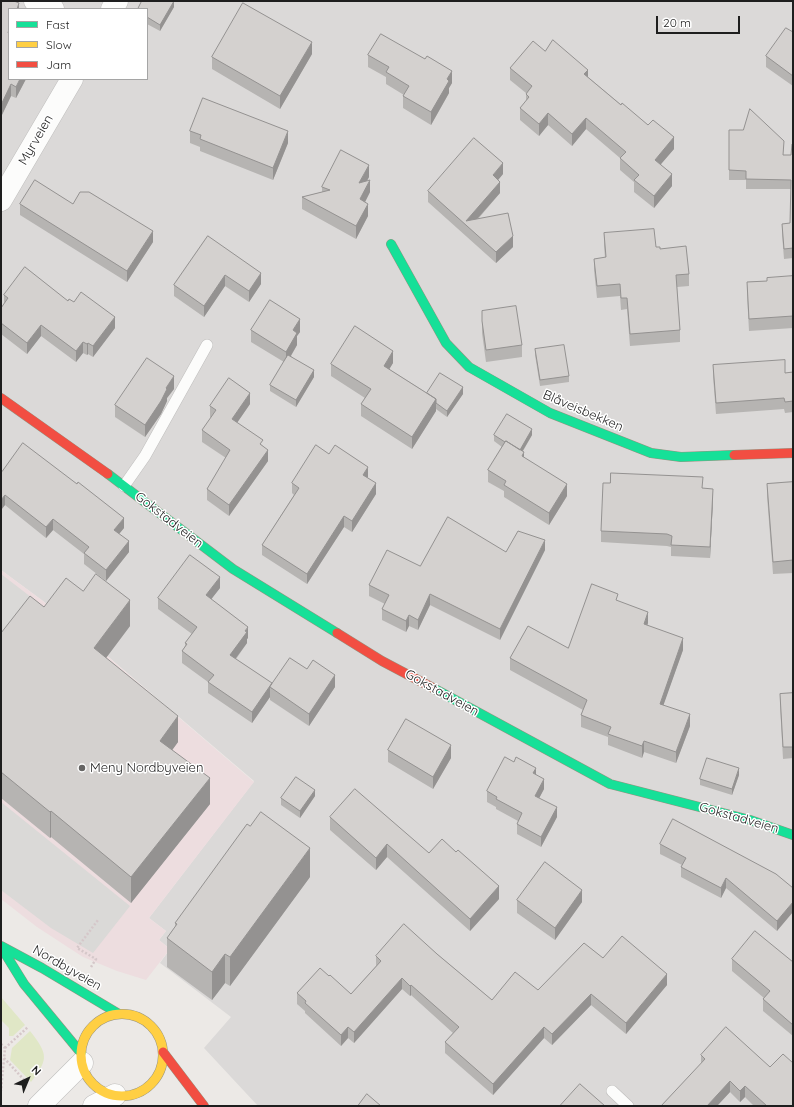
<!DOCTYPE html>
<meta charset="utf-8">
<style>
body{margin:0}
#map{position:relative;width:794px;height:1107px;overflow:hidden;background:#ece9e6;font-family:Quicksand,sans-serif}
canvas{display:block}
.frame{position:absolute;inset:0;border:2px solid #1e1e1e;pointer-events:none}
.legend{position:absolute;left:8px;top:8px;width:140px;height:72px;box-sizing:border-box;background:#fff;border:1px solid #a5a5a5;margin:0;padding:5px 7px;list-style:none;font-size:12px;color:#1e1e1e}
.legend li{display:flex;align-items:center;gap:8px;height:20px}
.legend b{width:20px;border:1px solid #a5a5a5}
.north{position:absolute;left:8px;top:1059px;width:40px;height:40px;-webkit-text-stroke:3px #fff;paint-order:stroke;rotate:44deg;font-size:11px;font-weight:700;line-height:16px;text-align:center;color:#1e1e1e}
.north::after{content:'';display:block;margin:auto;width:14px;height:18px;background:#1e1e1e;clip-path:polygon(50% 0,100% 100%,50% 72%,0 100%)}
.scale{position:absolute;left:656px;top:16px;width:84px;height:18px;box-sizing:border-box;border:2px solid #1e1e1e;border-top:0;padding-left:5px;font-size:12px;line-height:14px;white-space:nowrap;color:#1e1e1e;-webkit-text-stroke:3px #fff;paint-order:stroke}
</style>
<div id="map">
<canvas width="794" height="1107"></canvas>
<div class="frame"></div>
<ul class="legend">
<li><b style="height:5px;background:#16e098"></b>Fast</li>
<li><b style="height:5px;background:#ffcf43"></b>Slow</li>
<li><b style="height:5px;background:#f24e42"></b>Jam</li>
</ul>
<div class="north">N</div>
<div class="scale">20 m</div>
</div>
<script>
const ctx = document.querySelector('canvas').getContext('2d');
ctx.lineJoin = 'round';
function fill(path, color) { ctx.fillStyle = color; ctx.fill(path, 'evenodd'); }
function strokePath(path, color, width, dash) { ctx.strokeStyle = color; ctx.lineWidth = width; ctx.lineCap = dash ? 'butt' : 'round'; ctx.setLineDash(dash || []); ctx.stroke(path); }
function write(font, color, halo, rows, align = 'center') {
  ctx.font = font + ' Quicksand,sans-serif'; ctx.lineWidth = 3; ctx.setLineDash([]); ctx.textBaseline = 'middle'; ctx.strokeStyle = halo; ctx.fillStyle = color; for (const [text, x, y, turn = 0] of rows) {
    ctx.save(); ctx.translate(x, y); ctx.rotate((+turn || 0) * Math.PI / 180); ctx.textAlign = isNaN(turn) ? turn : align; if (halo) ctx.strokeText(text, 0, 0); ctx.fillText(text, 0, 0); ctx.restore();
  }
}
fill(new Path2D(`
 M1,1H793V1106H258L204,1048L231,1017L160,963L170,949L159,940L166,931L149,918L254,781L43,601L1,570ZM9,9H147V79H9Z`), '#dbd9d8');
fill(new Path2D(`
 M1,570L43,601L254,782L149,918L166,931L159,940L170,949L146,980L117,971L83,957L37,927L1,899Z`), '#eddddf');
fill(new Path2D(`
 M1,997L25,1025L13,1036H9V1028L1,1020Z
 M30,1031C48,1054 49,1059 31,1082L10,1060L12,1048Z`), '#e0e7c6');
fill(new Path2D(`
 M1,574L40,604L1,653Z
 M1,802L130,906L93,953L51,928L1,890Z`), '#dad9d7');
const lane = new Path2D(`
 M124,486L145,456L207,345
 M612,1091L628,1106`);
const street = new Path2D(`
 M35,1L53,9
 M112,9L117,1
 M1,200L72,79
 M39,1106L82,1063
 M94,1106L115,1095`);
const fast = new Path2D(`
 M391,244L446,343L469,367L550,413L651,453L681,457L734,455
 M108,474L233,569L337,633
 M433,688L610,784L750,820L793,835
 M1,946L42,968L119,1014
 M1,947L24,984L81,1053`);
const slow = new Path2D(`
 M81 1055a41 41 0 1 1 82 0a41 41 0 1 1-82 0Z`);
const jam = new Path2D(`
 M1,398L108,474
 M734,455L793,453
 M337,633L382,661L433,688
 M163,1052L204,1106`);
strokePath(lane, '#bfbebd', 12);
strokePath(street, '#bfbebd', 23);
strokePath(fast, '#96927f', 10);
strokePath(slow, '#96927f', 10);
strokePath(jam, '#96927f', 10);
strokePath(new Path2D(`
 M91,967L96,959L77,948L98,920
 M1,1044L5,1048L1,1091
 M5,1048L28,1027
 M4,1058L26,1082`), '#d5c7c9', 2.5, [2, 2]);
strokePath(lane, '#fcfcfb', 11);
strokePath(street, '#fcfcfb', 22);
strokePath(fast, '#16e098', 9);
strokePath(slow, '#ffcf43', 9);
strokePath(jam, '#f24e42', 9);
fill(new Path2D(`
 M1,1L19,9H9V79H26L16,98L11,96L1,117Z
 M174,7L160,31L147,24V9Z
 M793,32V86L766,67V56Z
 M545,51L588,77L674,149L661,164L672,186L654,208L634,192V182L620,170V158L586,129L572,146L548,125L539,136L520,120V108L526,102V93L510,80V68Z
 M312,54L280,109L212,69V57Z
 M368,55L452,83L449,88V93L431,125L403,108V96L404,95L386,84V77L368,67Z
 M729,130L784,155H791L793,144V258L784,259L782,234V224L790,223L791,189H746V180H729Z
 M190,131L288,143L273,180L200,151V147L190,143Z
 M503,174L498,180L500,193L478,219L513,247L496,263L428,202V191Z
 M369,177L367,181L370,192L365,202L368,216L356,239L302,209V197L322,192V187Z
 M20,204H73L153,242L127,282L20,215Z
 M604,233L656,247L660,249L689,274V286L677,287L680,330V342L630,346L627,309L621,310L620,296L597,298L594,270V259L605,258L604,245Z
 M208,236L261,284L249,302L225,286L204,317L174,296V285Z
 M793,276V328L749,331L747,294V282L767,281Z
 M4,295L68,301L74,302L115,328L93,357L88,354L87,355L83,353L76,362L41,336L27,354L1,334V308L4,304Z
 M482,311L522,345V357L486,362L482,333Z
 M251,330L300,332L297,336V345L291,356L314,377L296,407L270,391V385L284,362L251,342Z
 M535,349L569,376V382L540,386L535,355Z
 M393,363L389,369L427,393L463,394L447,417L436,409V411L412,449L361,416V404L365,398L331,376V364Z
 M713,365L785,373L793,372V412L785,413L784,409L716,414L713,376Z
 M174,389L167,398V401L161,414L145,437L115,417V405Z
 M250,404L237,423L263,446L268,461L229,516L207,500V489L226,458L202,442V430L211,418L210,417V406Z
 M494,435H532L523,451L524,458L567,496L549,525L504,497V491L488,482V470L502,447L494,441Z
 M329,454L368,478L376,494L352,532L344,527L307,584L262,555V545L294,495L292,493V483Z
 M1,470L124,528L119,534L129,552L106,581L84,564V554L53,530L46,538L5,505L1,510Z
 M793,482V573L773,574L767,496V484Z
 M703,488L713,500L710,558L671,556V547L667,546L601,542V531Z
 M545,550L500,640L430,605L418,630L409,626L406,632L382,620V609L385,604L369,596V585L420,566L506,552Z
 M220,588L211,599L248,638L247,639V643L236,659L272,685L335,687L309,726L270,700V697L252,723L208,693V682L182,663V651L185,646V643L192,634L158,609V598Z
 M618,601L648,623L647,625L683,650L663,705L690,726L676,763L644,752L642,758L608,745V737L581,727V715L583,710L510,670V658L568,648Z
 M44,607L130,626L106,658L178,742L172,750L210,804L131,903L51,837L50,838L1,798V633Z
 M793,693V758L783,759L780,705V694Z
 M388,750L451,758L433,789L388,762Z
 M536,774L544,789L539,798L557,817L541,847L517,834V824L518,821L496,809V807L487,802V791Z
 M739,775L732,795L700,785V779Z
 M315,796L300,818L281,805V798Z
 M330,817L429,853L499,899L470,931L387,857L376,870L330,830Z
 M660,844L793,888L777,931L726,888L721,898L681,877V867L682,865L660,854Z
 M310,877L230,986L225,983L212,1000L167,967V938L175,927V923Z
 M517,900L582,902L555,940L517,913Z
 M437,954L492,1000L538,990L603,958L667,985L626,1034L591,1005L552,1045L544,1038L493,1095L445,1053V1042L453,1033L411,995L410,996L402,989L354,1043L348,1038L341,1046L305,1013V1011L297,1004V993L329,976L351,994L376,966V956Z
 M732,959L793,962V1036L763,1011V999L764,998L732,971Z
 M701,1055L770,1067L793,1106H754L745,1097L740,1102L730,1092L717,1106H661L701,1064Z`), '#b6b4b2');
fill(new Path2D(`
 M174,1V7L160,31V25Z
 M19,3V9H17Z
 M312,42V54L280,109V96Z
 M588,70V82L584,74Z
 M452,71V83L449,88V93L431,125V112L447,79Z
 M20,79H26L16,98V87Z
 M11,84V96L1,117V105Z
 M548,113V125L539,136V124Z
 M586,118V129L572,146V134Z
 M288,131V143L273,180V168Z
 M674,137V149L655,171V160Z
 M503,163V174L493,186V175Z
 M369,165V177L359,195V183Z
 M672,174V186L654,208V196Z
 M370,180V192L360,212V199Z
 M500,182V193L469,228L466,221Z
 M368,204V216L356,239V226Z
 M153,231V242L127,282V271Z
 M513,236V247L496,263V252Z
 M261,273V284L249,302V291Z
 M225,275V286L204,317V306Z
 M115,317V328L93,357V346Z
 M300,319V332L297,336V345L286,364V352L293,330Z
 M41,325V336L27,354V343Z
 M83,342V353L76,362V351Z
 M88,343V354L87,355V344Z
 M393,351V363L384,378V366Z
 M314,370V377L296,407V400Z
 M174,376V389L167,398V401L161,414L145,437V425L166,388Z
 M463,387V394L447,417V411Z
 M250,393V404L232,430V419Z
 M436,399V411L412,449V437Z
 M532,429V435L519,457V451Z
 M268,450V461L229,516V505Z
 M524,452V465L522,456Z
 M368,467V477L363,485V475Z
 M376,483V494L352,532V521Z
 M567,484V496L549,525V513Z
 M713,489V500L710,558V547Z
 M5,495V505L1,510V500Z
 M344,516V527L307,584V574Z
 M124,518V528L114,540V530Z
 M53,519V530L46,538V527Z
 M545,540V550L500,640V629Z
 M129,541V552L106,581V570Z
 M220,577V588L206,606V595Z
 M430,594V605L418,630V620Z
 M130,600V626L94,674V648Z
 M648,612V623L644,635V624Z
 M409,615V626L406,632V621Z
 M248,627V638L247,639V643L230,666V655Z
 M683,638V650L660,715V704Z
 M335,675V687L309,726V714Z
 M272,683V689L270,687V697L252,723V712Z
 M690,714V726L676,763V752Z
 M178,716V742L160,767V741Z
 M644,741V752L642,758V746Z
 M451,745V758L433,789V777Z
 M536,768V778L533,773Z
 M739,768V775L732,795V789Z
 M210,778V804L131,903V877Z
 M544,779V789L535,806V796Z
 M315,790V796L300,818V811Z
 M557,807V817L541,847V837Z
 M51,811V837L50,838V812Z
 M387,844V857L376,870V858Z
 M310,848V877L230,986V957Z
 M726,878V888L721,898V888Z
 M499,886V899L470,931V919Z
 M582,890V902L555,940V928Z
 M793,902V912L777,931V921Z
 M225,954V983L212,1000V972Z
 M667,974V985L626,1034V1023Z
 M402,978V989L354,1043V1032Z
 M411,985V995L410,996V986Z
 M591,994V1005L552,1045V1034Z
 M348,1027V1038L341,1046V1035Z
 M544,1027V1038L493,1095V1084Z
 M730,1081V1092L717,1106H707Z
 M745,1086V1097L740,1102V1091Z`), '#949291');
const building = new Path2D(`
 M1,1H14L19,3L17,9H9V29L8,33H9V79H20L16,87L11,84L1,105Z
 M142,1H174L160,25L147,17V9H138Z
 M243,3L312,42L280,96L212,57Z
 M786,28L793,32V76L766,56Z
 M381,34L425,59L427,56L452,71L447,79L449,81L431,112L403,96L409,86L386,72L389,67L368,55Z
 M553,40L588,70L584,74L621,105L622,103L648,125L653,120L674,137L655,160L672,174L654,196L634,180L639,175L620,158L626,152L586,118L572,134L548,113L539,124L520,108L529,97L526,94L532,86L510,68L533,41L545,51Z
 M203,98L288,131L273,168L200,139L201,135L190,131Z
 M750,109L784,141L783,155H791L792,144H793V248L784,249L782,224L790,223L791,180L746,179V171L729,170V130H743Z
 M474,138L503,163L493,175L500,182L466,221L508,213L513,236L496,252L428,191Z
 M341,150L369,165L359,183L370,180L360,199L368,204L356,226L302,197L330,190L322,187Z
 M35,180L73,204L80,192H89L153,231L127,271L20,204Z
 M654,229L656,247H660V249L686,246L689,274L676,275L680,330L630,334L627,298H621L620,284L597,286L594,259L606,257L604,233Z
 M208,236L261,273L249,291L225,275L204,306L174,285Z
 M25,267L68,301L69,299L74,302L81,292L115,317L93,346L88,343L87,344L83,342L76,351L41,325L27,343L1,323V308L8,298L4,295Z
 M793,276V316L749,319L747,282L767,281V278Z
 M270,300L300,319L293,330L297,333L286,352L251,330Z
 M516,306L522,345L486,350L482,321V311Z
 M355,326L393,351L384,366L436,399L412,437L361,404L371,389L331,364Z
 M564,345L569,376L540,380L535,349Z
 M288,355L314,370L296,400L270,385Z
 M147,358L174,376L166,388L167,389L161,401L145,425L115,405Z
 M785,360V373L793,372V401L785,402L784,398L716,403L713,365Z
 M440,373L463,387L447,411L436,403V399L427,393Z
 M229,378L250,393L232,419L263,440L260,444L268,450L229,505L207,489L230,450L202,430L216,410L210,406Z
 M507,414L532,429L520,450L506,441L505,442L494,435Z
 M506,441L524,452L522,456L567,484L549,513L504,485L506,481L488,470Z
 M23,443L77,484L78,482L124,518L114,530L129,541L106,570L84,553L89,547L53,519L46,527L5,495L1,500V470L2,471Z
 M316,445L329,454L335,445L368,467L363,475L376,483L352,521L344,516L307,574L262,545L299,488L292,483Z
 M611,473L703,477L702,488L713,489L710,547L671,545L672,536L667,534L601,531L603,483H610Z
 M793,482V560L773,562L767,484Z
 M448,517L506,552L518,531L545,540L500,629L430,594L418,620L409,615L406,621L382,609L389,595L369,585L387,550L420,566Z
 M190,555L220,577L206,595L248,627L245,631L247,632L230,655L272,683L252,712L208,682L214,675L182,651L187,644L185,643L197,627L158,598Z
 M96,574L130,600L94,648L178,716L160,741L210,778L131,877L51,811L50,812L1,772V633L30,596L44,607L66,578L83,591Z
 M592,584L618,594L616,600L648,612L644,624L683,638L660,704L690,714L676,752L644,741L642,746L608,734L611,727L581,715L587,700L510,658L528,626L568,648Z
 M290,658L307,669L313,660L335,675L309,714L270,687Z
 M793,693V747H783L780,694Z
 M406,719L451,745L433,777L388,750Z
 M505,757L514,762L516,757L536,768L533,773L544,779L535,796L557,807L541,837L517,824L522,813L496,799L497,797L487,791Z
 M707,758L739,768L732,789L700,779Z
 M296,777L315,790L300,811L281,798Z
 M355,789L429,853L442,839L456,852L458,850L499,886L470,919L387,844L376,858L330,817Z
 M261,812L310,848L230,957L225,954L212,972L167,938L177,924L175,923L247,824L250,826Z
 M673,819L776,874L793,888V902L777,921L726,878L721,888L681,867L686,858L660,844Z
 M545,862L582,890L555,928L517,900Z
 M404,924L437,954L492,1000L515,972L538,990L584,943L603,958L622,936L667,974L626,1023L591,994L552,1034L544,1027L493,1084L445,1042L459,1027L411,985L410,986L402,978L354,1032L348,1027L341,1035L305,1003L306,1001L297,993L320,968L329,976L330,975L351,994L381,961L376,956Z
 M755,931L793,962V1025L763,999L770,991L732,959Z
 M726,1027L770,1067L783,1054L793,1063V1106H767L745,1086L740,1091L730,1081L707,1106H661L705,1059L701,1055Z
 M580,1084L605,1106H560Z
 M367,1094L381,1106H358Z`);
fill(building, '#d4d1cf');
strokePath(building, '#949291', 1);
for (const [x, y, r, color] of [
 [82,768,4,"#666564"]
]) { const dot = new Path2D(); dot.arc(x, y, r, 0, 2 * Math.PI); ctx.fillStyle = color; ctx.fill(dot); strokePath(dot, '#fff', 1.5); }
write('13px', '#1e1e1e', '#fff', [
 ["Myrveien",36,140,-60],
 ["Blåveisbekken",583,411,23],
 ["Gokstadveien",169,520,38],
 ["Gokstadveien",442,693,29],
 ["Gokstadveien",739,818,16],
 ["Nordbyveien",67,968,30]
]);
write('13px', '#1e1e1e', '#fff', [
 ["Meny Nordbyveien",90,768]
], 'left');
</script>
